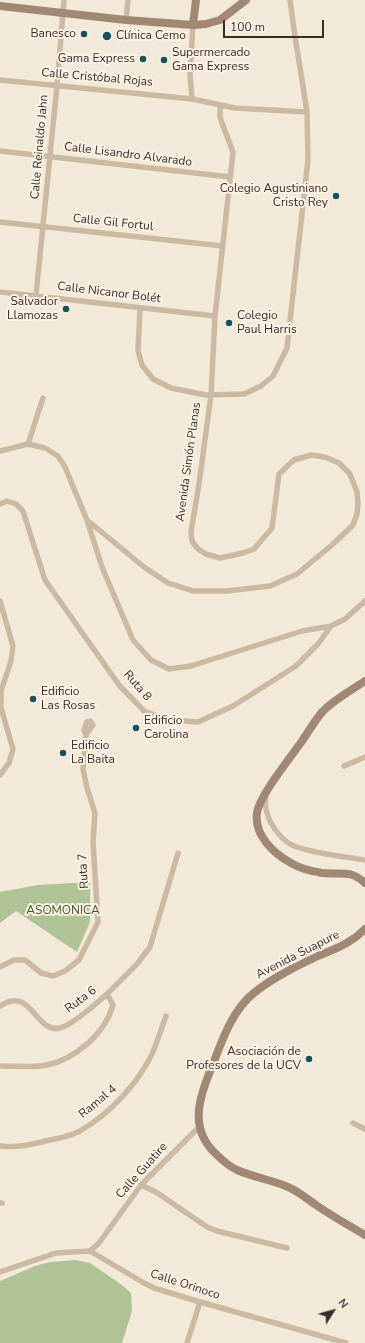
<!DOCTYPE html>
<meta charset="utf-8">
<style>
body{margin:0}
#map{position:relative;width:365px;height:1343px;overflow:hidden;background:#f3e9d8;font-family:"Nunito Sans",sans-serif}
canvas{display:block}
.north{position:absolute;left:313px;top:1291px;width:40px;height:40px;-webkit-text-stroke:3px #fbf2e5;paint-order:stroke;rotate:53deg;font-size:11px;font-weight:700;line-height:16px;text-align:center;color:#362d26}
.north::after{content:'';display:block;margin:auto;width:14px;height:18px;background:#362d26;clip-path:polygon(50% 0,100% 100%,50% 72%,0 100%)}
.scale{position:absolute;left:223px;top:20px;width:101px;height:18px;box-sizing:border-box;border:2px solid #362d26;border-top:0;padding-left:5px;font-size:12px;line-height:14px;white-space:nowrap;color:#362d26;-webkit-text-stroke:3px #fbf2e5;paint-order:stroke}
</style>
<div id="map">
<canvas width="365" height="1343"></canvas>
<div class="north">N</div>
<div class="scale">100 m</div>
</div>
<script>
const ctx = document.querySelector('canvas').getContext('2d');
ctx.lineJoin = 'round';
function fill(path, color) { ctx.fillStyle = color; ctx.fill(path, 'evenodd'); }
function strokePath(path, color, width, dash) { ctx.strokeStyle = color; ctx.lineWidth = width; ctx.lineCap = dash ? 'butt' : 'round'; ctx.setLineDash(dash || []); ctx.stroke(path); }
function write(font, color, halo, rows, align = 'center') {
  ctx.font = font + ' "Nunito Sans",sans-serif'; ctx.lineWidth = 4; ctx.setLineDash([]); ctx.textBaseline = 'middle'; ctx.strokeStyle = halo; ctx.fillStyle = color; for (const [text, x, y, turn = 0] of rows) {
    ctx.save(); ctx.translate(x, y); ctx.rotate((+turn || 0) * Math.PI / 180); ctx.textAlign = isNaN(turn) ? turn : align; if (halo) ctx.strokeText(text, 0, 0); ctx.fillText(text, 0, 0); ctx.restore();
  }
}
fill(new Path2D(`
 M90,882V922L77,952L16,911L0,923V892L38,885Z
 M76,1260L90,1263L122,1285L131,1293L132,1311L122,1343H0V1281L35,1266L50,1262Z`), '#b0c397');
strokePath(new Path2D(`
 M126,20L128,0
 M0,80L192,99L235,108L307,112
 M192,99L190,74L193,25
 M0,151L230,177
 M0,222L223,246
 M0,292L215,316
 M36,295L57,86L64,0
 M140,308L138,351L142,365L153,379L171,388L206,395L244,394L261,386L273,376L287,348L308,160L307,112L295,36L290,0
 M28,444L43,398
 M0,451L28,444L45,448L58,456L65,467L87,520L102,567L133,640L151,660L169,669L191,666L302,631L331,626
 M0,504L7,501L16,504L23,511L45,580L119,685L145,712L171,720L198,722L233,706L296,666L318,644L331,626L345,619L365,601
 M87,520L144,567L168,583L193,591H227L270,586L297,574L332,545L353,525L357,514L358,503L357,492L350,474L339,463L325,457L311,455L294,460L279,474L272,528L254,549L243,553L220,558L206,554L198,549L192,541L191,532L199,484L211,395L215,316L233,152L222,123L220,117V105
 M0,601L13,646L11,661L1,691V708L13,749L9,763L0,775
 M344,766L365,757
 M266,796C264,806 267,815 271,823C275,830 280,837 287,842C299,852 348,857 365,860
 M0,967L14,960H25L41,973L53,976L65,971L79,960L98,922L93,842L95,813L87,788L83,769L86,735L84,730L87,722L90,721L93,725L86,735
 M107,994L137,964L150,947L178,853
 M0,1006C32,985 35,1034 60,1028C72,1025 97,1003 107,994L113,1005C105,1034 75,1059 47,1065C32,1068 15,1066 0,1066
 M353,1123L365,1129
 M0,1146C15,1148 31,1145 45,1141C57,1139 70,1136 80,1131C109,1114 136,1086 151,1056C157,1044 161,1029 166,1016
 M141,1185L156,1192L207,1227L217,1231L287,1248
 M0,1203H2
 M90,1251L99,1243L141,1185L199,1127
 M0,1272L56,1253L90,1251L144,1283L154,1288L200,1302L346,1343
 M187,1343L200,1302`), '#ccb9a3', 5.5);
strokePath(new Path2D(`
 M0,6L126,20L193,25L206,24L220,20L246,0
 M193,25L196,0
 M365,681C350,691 335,699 323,711C315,720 309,731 302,741C291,757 259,796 257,813C254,835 273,853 291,863C300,869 311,871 322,873C341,875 350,869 365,883
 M365,929C350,944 337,948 318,956C297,966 274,977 255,992C233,1009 223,1038 213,1064C200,1096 187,1128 217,1155C223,1161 229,1166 237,1170C253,1177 272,1180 288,1187C298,1191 307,1199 316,1205C332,1216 348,1225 365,1235`), '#a08874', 8);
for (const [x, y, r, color] of [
 [84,34,4,"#18515b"],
 [107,36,5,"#18515b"],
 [143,59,4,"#18515b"],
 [164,60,4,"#18515b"],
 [336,196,4,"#18515b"],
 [66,309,4,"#18515b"],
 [229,323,4,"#18515b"],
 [33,699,4,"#18515b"],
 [136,728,4,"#18515b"],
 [63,753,4,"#18515b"],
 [309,1059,4,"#18515b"]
]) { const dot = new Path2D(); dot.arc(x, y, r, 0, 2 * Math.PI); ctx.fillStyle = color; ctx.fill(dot); strokePath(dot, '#fbf2e5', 1.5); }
write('12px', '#362d26', '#fbf2e5', [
 ["Banesco",76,34,"right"],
 ["Clínica Cemo",116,36],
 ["Supermercado",172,53],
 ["Gama Express",172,67],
 ["Gama Express",135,59,"right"],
 ["Colegio Agustiniano",328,189,"right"],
 ["Cristo Rey",328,203,"right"],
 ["Salvador",58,302,"right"],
 ["Llamozas",58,316,"right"],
 ["Colegio",237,316],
 ["Paul Harris",237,330],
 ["Edificio",41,692],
 ["Las Rosas",41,706],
 ["Edificio",144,721],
 ["Carolina",144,735],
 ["Edificio",71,746],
 ["La Baita",71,760],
 ["Asociación de",301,1052,"right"],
 ["Profesores de la UCV",301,1066,"right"]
], 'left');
write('12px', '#362d26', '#fbf2e5', [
 ["Calle Cristóbal Rojas",97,78,5],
 ["Calle Reinaldo Jahn",40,147,-85],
 ["Calle Lisandro Alvarado",128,155,7],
 ["Calle Gil Fortul",113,223,6],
 ["Calle Nicanor Bolét",109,293,7],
 ["Avenida Simón Planas",189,462,-82],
 ["Ruta 8",137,686,49],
 ["Ruta 7",84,871,-94],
 ["Avenida Suapure",298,955,-27],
 ["Ruta 6",81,1000,-37],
 ["Ramal 4",98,1102,-40],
 ["Calle Guatire",142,1171,-48],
 ["Calle Orinoco",185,1285,18]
]);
write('12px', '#415728', '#fbf2e5', [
 ["ASOMONICA",63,911]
]);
</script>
